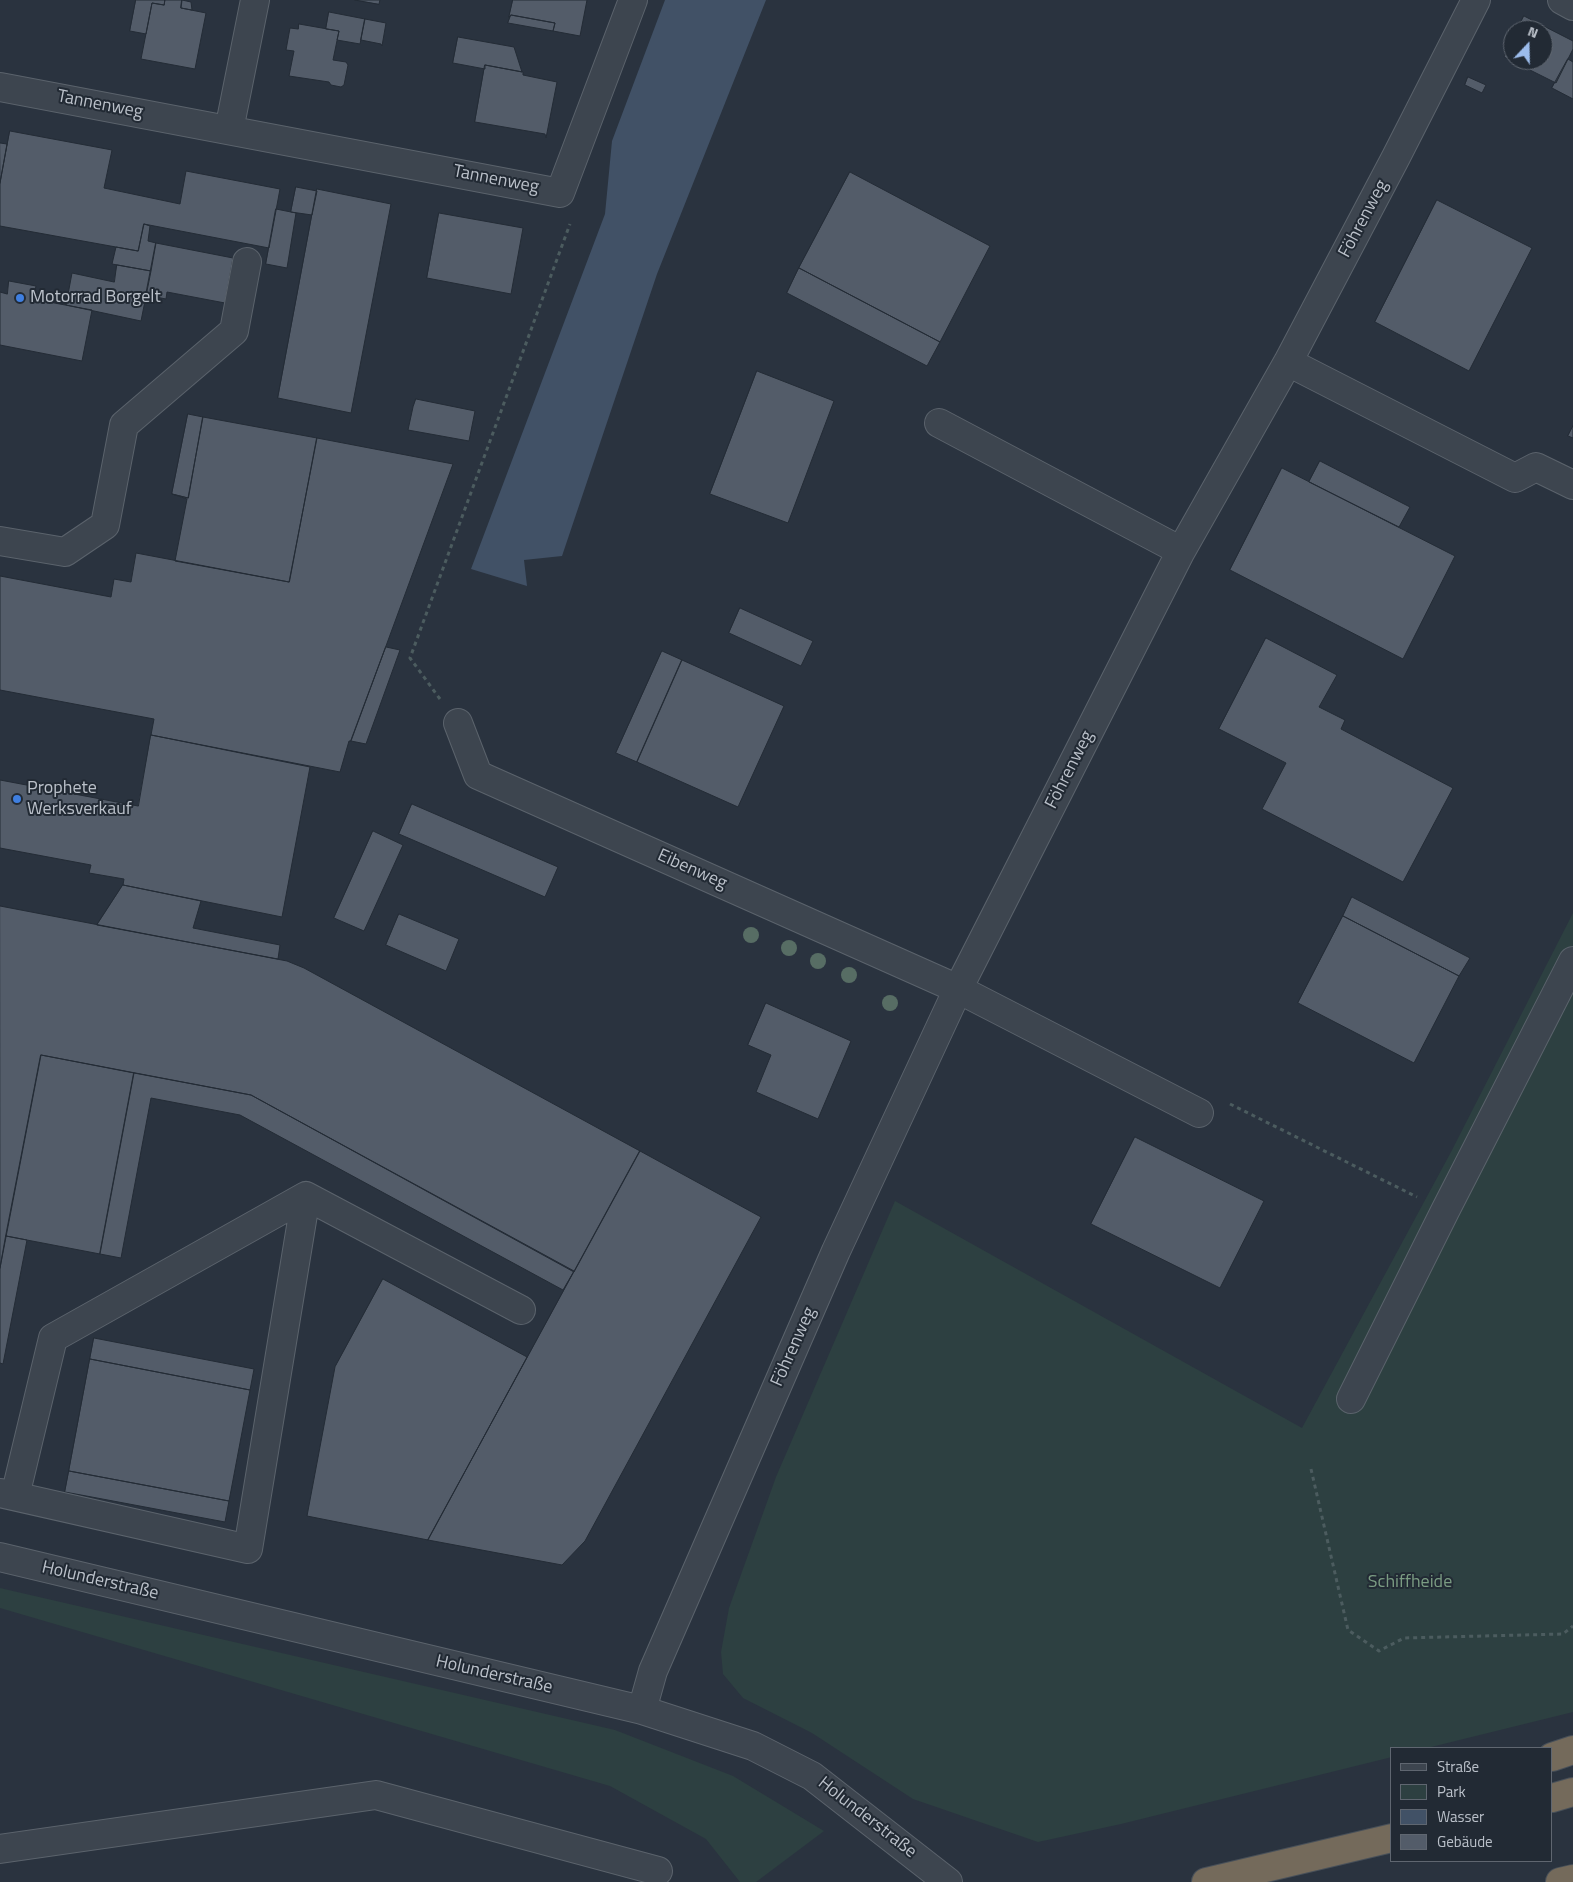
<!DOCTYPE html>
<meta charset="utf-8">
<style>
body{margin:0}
#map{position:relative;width:1573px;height:1882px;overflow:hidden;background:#2a333f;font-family:"Titillium Web",sans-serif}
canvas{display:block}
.legend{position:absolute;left:1390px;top:1747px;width:162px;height:115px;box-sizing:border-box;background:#222a34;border:1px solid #5f6670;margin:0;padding:6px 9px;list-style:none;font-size:15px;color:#bac0c9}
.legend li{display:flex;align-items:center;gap:10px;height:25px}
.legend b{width:25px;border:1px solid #5f6670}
.north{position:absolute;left:1503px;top:20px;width:50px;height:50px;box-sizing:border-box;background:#222a34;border:1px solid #5f6670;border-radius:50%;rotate:21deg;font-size:14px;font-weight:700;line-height:20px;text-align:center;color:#bac0c9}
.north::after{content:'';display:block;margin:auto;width:18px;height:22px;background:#9cbcec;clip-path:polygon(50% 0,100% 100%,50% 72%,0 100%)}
</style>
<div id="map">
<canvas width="1573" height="1882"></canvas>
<ul class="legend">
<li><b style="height:6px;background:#3d454f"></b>Straße</li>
<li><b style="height:14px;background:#2d4041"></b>Park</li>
<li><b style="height:14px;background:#415166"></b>Wasser</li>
<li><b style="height:14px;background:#535c69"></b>Gebäude</li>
</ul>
<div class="north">N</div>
</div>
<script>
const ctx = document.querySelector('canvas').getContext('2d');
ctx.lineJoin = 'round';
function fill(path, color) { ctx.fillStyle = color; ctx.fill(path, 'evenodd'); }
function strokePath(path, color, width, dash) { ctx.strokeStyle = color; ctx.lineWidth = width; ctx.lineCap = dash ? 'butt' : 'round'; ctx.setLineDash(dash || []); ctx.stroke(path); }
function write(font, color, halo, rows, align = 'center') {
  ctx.font = font + ' "Titillium Web",sans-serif'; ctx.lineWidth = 4; ctx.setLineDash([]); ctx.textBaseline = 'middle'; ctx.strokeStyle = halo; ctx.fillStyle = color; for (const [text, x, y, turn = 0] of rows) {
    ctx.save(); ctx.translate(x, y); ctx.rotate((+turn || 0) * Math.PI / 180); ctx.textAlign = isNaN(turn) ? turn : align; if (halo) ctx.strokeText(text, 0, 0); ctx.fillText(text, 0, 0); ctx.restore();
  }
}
fill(new Path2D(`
 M1573,913V1712L1427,1748H1392V1757L1121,1824L1038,1842L913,1799L812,1733L743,1698L723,1674L721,1652L729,1608L776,1477L895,1201L1302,1428L1451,1152Z
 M0,1588L615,1730L733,1776L824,1831L756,1882H740L706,1839L610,1786L0,1608Z`), '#2d4041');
fill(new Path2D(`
 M665,0H766L657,274L562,556L524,560L527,586L471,569L605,214L612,141Z`), '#415166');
const building = new Path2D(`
 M136,0H165L164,5L152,3L146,34L130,31Z
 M165,0H182L181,8L206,13L195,69L141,59L152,3L164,5Z
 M182,0L191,2L192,10L181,8Z
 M355,0H380L379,4Z
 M513,0H587L580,36L553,31L555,23L511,15L509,17Z
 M329,12L365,19L360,44L337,40L339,31L326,29Z
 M511,15L555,23L553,31L508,23Z
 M1524,16L1573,41V49L1556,83L1504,57L1513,38V60H1543V30H1517Z
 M365,19L386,23L382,46L381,44L361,40Z
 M299,24L339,31L333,60L346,62L348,65L344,85L341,87L331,85L329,82L289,76L294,51L286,50L290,28L298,29Z
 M458,37L514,47L522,72L485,65V69L453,63Z
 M1568,59L1573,62V99L1552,88Z
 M485,65L523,72V75L557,82L546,138L545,134L475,122Z
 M1468,77L1486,85L1482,93L1465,85Z
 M10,131L112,150L104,188L180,204L186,171L280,189L269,248L144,224L138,251L0,226V183Z
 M0,143L7,144L0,183Z
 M850,172L990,246L940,342L799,268Z
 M296,187L317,191L312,215L291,212Z
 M317,189L391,204L351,413L278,398Z
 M1437,200L1532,248L1469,371L1375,322Z
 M276,209L296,213L287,268L266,264Z
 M439,213L523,228L511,294L427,278Z
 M144,224L150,226L148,241L156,243L151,271L112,264L116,247L138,251Z
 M156,243L233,258L225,303L167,292L166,299L146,295Z
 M117,265L151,271L141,321L66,305L72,273L114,282Z
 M799,268L940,342L927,366L787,293Z
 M9,281L36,286L33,299L92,310L82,361L0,345V292L7,294Z
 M757,371L834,401L788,523L710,494Z
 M416,399L475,411L469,441L408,430L413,407Z
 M188,414L203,417L188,498L172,494Z
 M203,417L317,438L289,582L175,561L187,499L172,494L188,498Z
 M1573,426V438L1568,436Z
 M317,438L453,464L351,741H349L340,772L151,735L154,719L0,690V576L111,597L114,579L131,582L136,553L289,582Z
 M1320,461L1410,507L1399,527L1309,482Z
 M1282,468L1455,556L1403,659L1230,570Z
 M740,608L813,641L801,666L729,633Z
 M1266,638L1337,675L1319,707L1345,720L1341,729L1453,788L1403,882L1262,809L1286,763L1219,729Z
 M386,647L400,650L366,744L351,741Z
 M662,651L682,660L637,762L616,753Z
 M682,660L784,706L738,807L637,762Z
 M151,735L310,767L282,917L123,885L124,879L89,873L91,865L0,848V780L138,806Z
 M412,804L558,867L545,897L399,834Z
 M373,831L403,845L364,931L334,918Z
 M123,885L201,901L193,928L280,945L278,959L97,925Z
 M1352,897L1470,958L1459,976L1343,916Z
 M0,906L287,961L304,968L640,1151L574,1272L251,1095L41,1055L0,1268Z
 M399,914L459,939L446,971L386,945Z
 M1343,916L1459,976L1414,1063L1298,1003Z
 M766,1003L851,1041L818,1119L756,1092L771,1055L748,1045Z
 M41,1055L134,1073L100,1254L6,1236Z
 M134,1073L251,1095L574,1271L563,1290L240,1115L151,1098L121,1258L100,1254Z
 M1135,1137L1264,1201L1220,1288L1091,1224Z
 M640,1151L761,1217L585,1541L562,1565L428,1540Z
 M6,1236L27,1240L3,1364L0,1363V1268Z
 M383,1279L527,1357L428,1540L307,1516L335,1367Z
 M94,1338L254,1369L250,1390L90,1359Z
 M90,1359L250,1390L229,1501L69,1471Z
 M69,1471L229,1501L225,1522L65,1492Z`);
fill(building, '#535c69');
strokePath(building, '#242c36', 1);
const minor = new Path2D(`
 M1562,0L1573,6
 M0,87L560,193L633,0
 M229,130L255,0
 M1288,362L1515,478L1536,467L1573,485
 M939,423L1181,551
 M0,541L65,552L105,525L124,425L234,331L247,262
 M458,723L478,775L958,989L1199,1113
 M1351,1399L1445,1211L1573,961
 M0,1493L248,1549L306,1196
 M15,1496L53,1338L306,1196L521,1310
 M0,1557L642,1710L753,1746L812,1776L948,1882
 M642,1710L653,1671L836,1251L958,989L1181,551L1288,362L1396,157L1476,0
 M0,1849L376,1795L658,1871`);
const highway = new Path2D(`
 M1552,1757L1573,1750
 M1552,1798L1573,1792
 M1206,1882L1392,1838
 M1560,1882L1573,1879`);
strokePath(minor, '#5b636c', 30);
strokePath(highway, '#485059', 30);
strokePath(new Path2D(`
 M440,699L410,658L570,224
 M1230,1104L1417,1197
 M1311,1469L1348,1630L1379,1651L1404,1638L1563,1634L1573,1626`), '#4c5c5f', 3, [4, 4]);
strokePath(minor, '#3d454f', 28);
strokePath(highway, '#746a5b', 28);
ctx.fillStyle = '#576d64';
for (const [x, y] of [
 [751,935],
 [789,948],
 [818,961],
 [849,975],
 [890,1003]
]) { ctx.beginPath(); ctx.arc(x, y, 8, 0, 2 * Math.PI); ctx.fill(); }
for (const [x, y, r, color] of [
 [20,298,5,"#3f7fe0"],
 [17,799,5,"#3f7fe0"]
]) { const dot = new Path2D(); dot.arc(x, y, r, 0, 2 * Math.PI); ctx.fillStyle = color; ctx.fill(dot); strokePath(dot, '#222a34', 2); }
write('18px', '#bac0c9', '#222a34', [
 ["Tannenweg",100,105,11],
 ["Tannenweg",496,180,11],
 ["Föhrenweg",1364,219,-62],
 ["Föhrenweg",1070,770,-63],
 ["Eibenweg",692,870,24],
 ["Föhrenweg",794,1347,-66],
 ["Holunderstraße",100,1581,13],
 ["Holunderstraße",494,1675,13],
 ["Holunderstraße",867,1818,38]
]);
write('18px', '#bac0c9', '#222a34', [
 ["Motorrad Borgelt",30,298],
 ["Prophete",27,789],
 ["Werksverkauf",27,810]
], 'left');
write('18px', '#7b9c83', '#222a34', [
 ["Schiffheide",1410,1583]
]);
</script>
